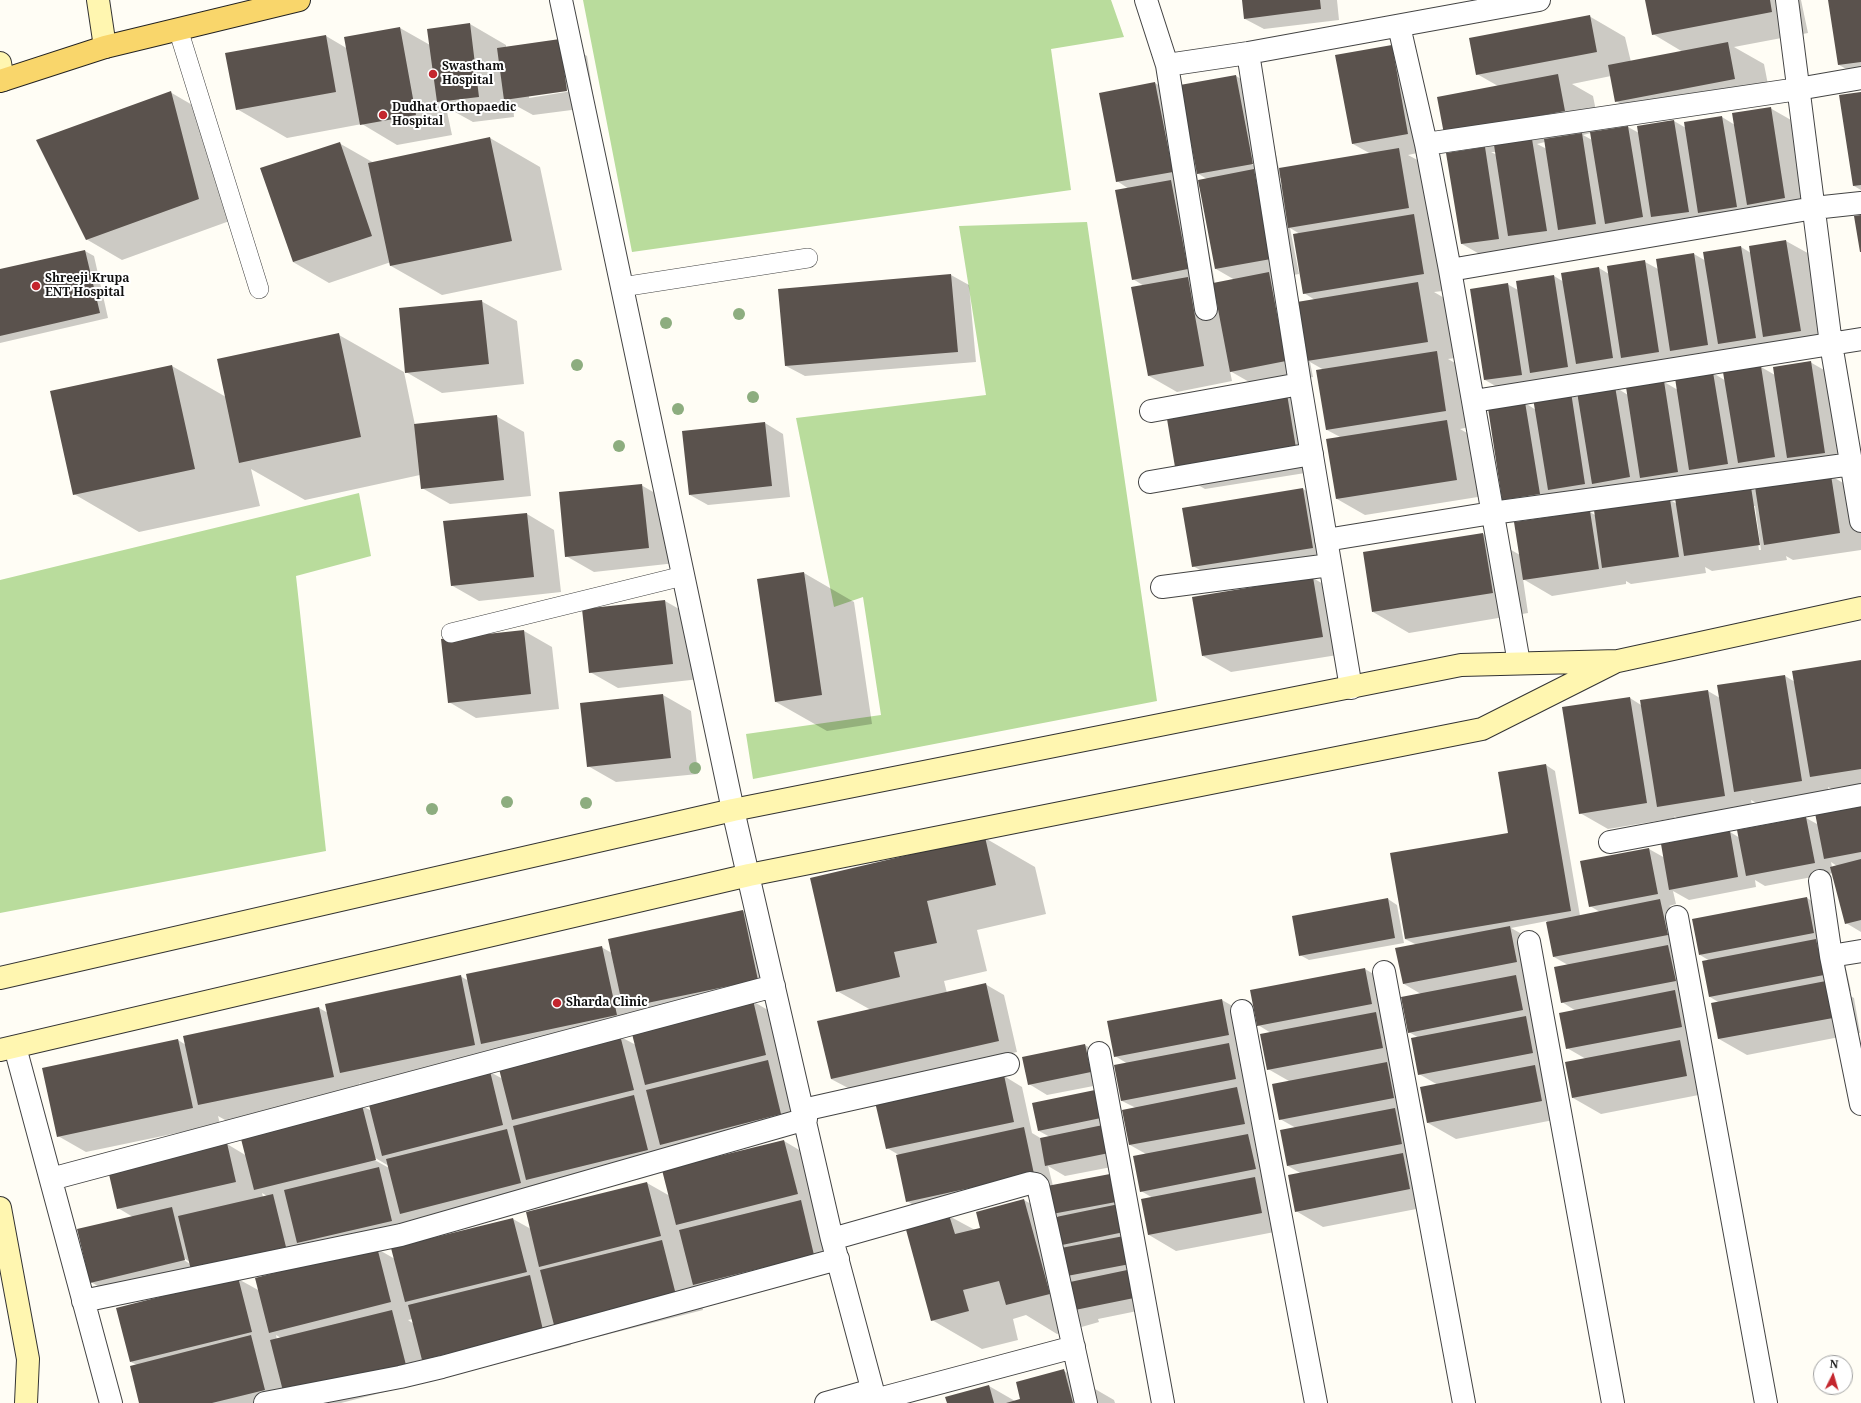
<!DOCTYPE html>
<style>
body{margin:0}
#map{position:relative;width:1861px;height:1403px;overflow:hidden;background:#fffdf5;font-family:"Noto Serif",serif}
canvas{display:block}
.north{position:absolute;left:1813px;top:1355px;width:40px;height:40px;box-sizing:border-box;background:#fff;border:1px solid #a0a0a0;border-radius:50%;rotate:5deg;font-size:11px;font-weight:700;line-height:16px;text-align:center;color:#111}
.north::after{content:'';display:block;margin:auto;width:14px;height:18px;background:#c4262e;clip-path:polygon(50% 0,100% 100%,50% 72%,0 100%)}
</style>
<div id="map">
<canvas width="1861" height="1403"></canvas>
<div class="north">N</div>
</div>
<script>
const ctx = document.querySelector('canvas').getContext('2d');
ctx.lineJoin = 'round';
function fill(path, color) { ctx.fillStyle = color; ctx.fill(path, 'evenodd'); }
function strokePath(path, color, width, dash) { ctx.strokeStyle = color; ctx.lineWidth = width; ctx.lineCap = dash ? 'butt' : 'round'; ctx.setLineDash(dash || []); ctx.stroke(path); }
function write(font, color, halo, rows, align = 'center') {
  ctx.font = font + ' "Noto Serif",serif'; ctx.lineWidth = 4; ctx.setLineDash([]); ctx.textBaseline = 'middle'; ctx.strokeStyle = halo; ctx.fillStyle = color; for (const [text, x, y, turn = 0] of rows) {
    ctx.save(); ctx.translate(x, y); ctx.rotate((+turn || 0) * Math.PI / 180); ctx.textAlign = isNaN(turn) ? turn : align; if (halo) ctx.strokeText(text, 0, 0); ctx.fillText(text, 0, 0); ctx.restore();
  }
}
fill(new Path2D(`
 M583,0H1111L1124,37L1051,49L1071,190L632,252Z
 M1087,222L1157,701L753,779L746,734L881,715L863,597L834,607L796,418L986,395L959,226Z
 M359,493L371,556L296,576L326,851L0,913V580Z`), '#b9dc9c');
fill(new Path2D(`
 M1243,0H1337L1339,20L1264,29L1245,19Z
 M1646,0H1801L1808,33L1734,47L1764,64L1771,100L1652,122L1616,101L1611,76L1572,84L1593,96L1600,131L1628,127L1639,133L1674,121L1686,128L1722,117L1735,125L1770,108L1798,124L1812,214L1587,245L1572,237L1574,246L1537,252L1525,245L1526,254L1490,260L1462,244L1474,150L1445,133L1498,86L1477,74L1589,16L1625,37L1631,62L1683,52L1653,34ZM1591,133L1592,140L1583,135ZM1545,142L1547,149L1537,144ZM1491,152H1496L1497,155Z
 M1829,0H1861V77L1839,65Z
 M470,24L506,45V48L559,40L587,56L595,107L533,115L513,104L514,117L473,122L446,107L452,135L397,145L362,124L287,138L237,109L326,36L348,49L400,28L430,45ZM572,89V91L529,98V96Z
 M1391,46L1419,62L1436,149L1408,155L1427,165L1436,224L1430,225L1441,231L1451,290L1434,292L1446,299L1455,358L1448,359L1464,368L1474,426L1460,429L1474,437L1484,496L1365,515L1337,499L1342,438L1327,430L1324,370L1310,362L1313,377L1258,387L1230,371L1232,381L1177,392L1149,376L1144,286L1133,279L1129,189L1117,181L1155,83L1183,100L1236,76L1263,92L1279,169L1371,154L1353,144ZM1249,160L1282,179L1283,186L1273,181L1279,180L1248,162ZM1197,173L1207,179L1198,181ZM1201,187L1216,269L1235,280L1215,283L1199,197L1186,190ZM1290,228L1300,234L1304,293L1315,300L1299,302L1297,289L1277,278L1299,274ZM1214,285L1216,294L1204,287Z
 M170,92L206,113L235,219L122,260L86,239Z
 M1861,93V190L1854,186Z
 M490,138L540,167L562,270L442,295L391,266V262L329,283L293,262L339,143L374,163Z
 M1786,241L1822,261L1836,352L1513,396L1485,380L1507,284L1518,290L1554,276L1564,282L1599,268L1609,274L1645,262L1658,269L1694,254L1706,261L1741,247L1751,253L1750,247Z
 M85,251L94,256L108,318L0,343V270Z
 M951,275L969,285L976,362L805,376L786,366Z
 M481,301L517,321L524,384L442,393L406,372Z
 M339,335L404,372L415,425L496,416L524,432L531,496L450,504L422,488L420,475L305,500L251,469L260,506L139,532L74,494L172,366L226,397Z
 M1810,362L1838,378L1852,468L1530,515L1502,499L1525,403L1536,410L1570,393L1579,398L1615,387L1628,395L1664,382L1678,390L1713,373L1726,381L1761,367L1775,375Z
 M1287,395L1314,411L1324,470L1205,489L1177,473Z
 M765,423L783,434L790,497L708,505L690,495Z
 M1831,476L1859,492L1861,507V550L1793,560L1786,556L1787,560L1712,571L1705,567L1706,573L1631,584L1626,581V584L1552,596L1523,579L1528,613L1409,633L1373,612L1483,534L1520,555L1590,512L1595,515L1670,500L1677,504L1751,488L1757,491ZM1753,506H1755L1761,550H1759Z
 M641,485L669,501L676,563L594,572L566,556Z
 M1303,489L1331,505L1340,563L1221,582L1193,566L1184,508Z
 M527,514L554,530L561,592L479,601L451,585Z
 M804,573L854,602L872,724L827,731L776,702Z
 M1313,578L1340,594L1350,653L1231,672L1203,656Z
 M665,601L693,617L700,679L618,688L590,672Z
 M524,631L552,647L559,709L476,718L449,702Z
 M1861,662V789L1838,793L1828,787L1830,796L1763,807L1751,800L1753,811L1685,822L1674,816L1675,818L1608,829L1580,813L1630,698L1641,705L1708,691L1720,698L1785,676L1795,682Z
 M663,695L691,711L698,774L616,782L588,766L582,704Z
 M1546,765L1555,771L1580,916L1600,912L1590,906L1649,849L1665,858L1730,832L1740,838L1806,818L1819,825L1861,805V932L1846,923L1833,873L1765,886L1755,880L1756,887L1689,900L1673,891L1676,904L1669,906L1688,916L1695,951L1682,954L1696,962L1703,996L1688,999L1709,1042L1688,1046L1707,1057L1714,1092L1601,1114L1573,1098L1586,1059L1567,1048L1576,1011L1562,1002L1568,965L1554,957L1547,921L1511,928L1538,943L1569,1117L1456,1139L1428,1123L1438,1085L1419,1074V1038L1409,1032L1421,994L1404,984L1417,945L1405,939L1510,834ZM1831,862L1837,866L1832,867Z
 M985,838L1035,867L1046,914L977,930L987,971L944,981L947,993L985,984L1004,995L1017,1052L850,1089L831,1079L871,1010L837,991Z
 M1807,898L1834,914L1851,991L1843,992L1854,998L1860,1033L1747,1055L1719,1039L1712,1004L1720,1003L1710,997V961L1700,955Z
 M1388,899L1397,905L1404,943L1309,960L1300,955Z
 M743,911L771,927L785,995L754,1002L780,1017L808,1130L689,1160L374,1247L395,1259L513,1219L531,1229L647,1183L670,1196L784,1141L811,1157L841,1270L721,1300L697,1286L703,1310L582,1341L567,1332L571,1345L341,1403H140L137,1365L131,1362L217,1283L118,1298L91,1282L133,1217L118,1208L227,1144L247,1156L362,1106L372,1111L490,1072L503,1079L500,1066L368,1088L359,1083L361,1092L227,1121L218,1116L220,1124L86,1152L58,1136L178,1040L186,1045L319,1008L328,1013L460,976L469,981L601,947L612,953ZM633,1033L636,1045L619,1036ZM372,1156L389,1166V1168L371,1158ZM262,1193L267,1196L263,1197ZM182,1257L190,1262V1264L181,1258ZM262,1275L260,1291L240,1280ZM413,1319L414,1324L408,1320ZM276,1335L281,1338L277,1340Z
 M1365,969L1392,985L1437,1205L1323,1227L1296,1211L1302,1174L1288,1166L1296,1128L1280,1119L1289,1081L1268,1069L1271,1033L1258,1025Z
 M1222,1000L1250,1016L1290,1229L1176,1251L1149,1235L1153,1198L1141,1191L1146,1154L1130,1145L1123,1111L1136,1108L1122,1101L1128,1064L1115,1056Z
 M1085,1045L1103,1056L1109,1083L1047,1095L1029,1084Z
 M1004,1076L1022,1087L1032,1133L1042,1139L1050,1137L1039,1131L1095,1091L1127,1164L1065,1176L1048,1166L1053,1186L1110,1175L1151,1281L1157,1307L1098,1319L1099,1322L1057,1334L1026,1315L1013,1319L1018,1340L982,1349L932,1320L949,1216L975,1230L982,1229L1024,1200L1057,1219L1059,1217L1053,1214L1048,1186L925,1212L907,1201L899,1155L887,1148Z
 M1064,1371L1114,1400L1115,1403H948L989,1386L1015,1401L1021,1400Z`), '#0003');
fill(new Path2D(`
 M1242,0H1320L1321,9L1244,19Z
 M1645,0H1770L1772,12L1652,35Z
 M1828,0H1861V62L1838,65Z
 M1590,15L1597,52L1476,75L1469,38Z
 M470,23L479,97L437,102L427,29Z
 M400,27L416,115L360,125L344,37Z
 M326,35L336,92L236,110L225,53Z
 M560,39L567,91L504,100L497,48Z
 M1728,42L1735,79L1615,102L1608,65Z
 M1392,45L1408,134L1352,144L1335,55Z
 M1558,74L1565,111L1444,134L1437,97Z
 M1236,75L1253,164L1197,174L1180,85Z
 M1155,82L1173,172L1116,182L1099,93Z
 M171,91L199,199L86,240L36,140Z
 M1861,92V185L1853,186L1839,95Z
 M1771,107L1785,198L1747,205L1732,113Z
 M1722,116L1737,207L1698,213L1684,122Z
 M1674,120L1689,212L1651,217L1637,126Z
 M1628,126L1643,217L1605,224L1590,132Z
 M1582,133L1596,224L1558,230L1544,139Z
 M490,137L512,241L390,266L368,163Z
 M1532,139L1547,231L1508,236L1494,145Z
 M340,142L372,236L293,262L260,168Z
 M1485,147L1499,239L1461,244L1446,153Z
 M1399,148L1409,208L1288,228L1279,168Z
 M1254,169L1271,259L1215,269L1198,180Z
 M1171,180L1188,269L1132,280L1115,190Z
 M1414,214L1424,274L1303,294L1293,234Z
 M1861,215V252H1860L1854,216Z
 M1786,240L1801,331L1763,337L1749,246Z
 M1741,246L1756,338L1718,344L1703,252Z
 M85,250L100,313L0,336V269Z
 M1694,253L1708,345L1670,351L1656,259Z
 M1645,260L1659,352L1621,358L1607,266Z
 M1599,267L1613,358L1576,364L1561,273Z
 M1269,272L1286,361L1230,372L1213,283Z
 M951,274L958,352L785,366L778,289Z
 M1554,275L1568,367L1530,373L1516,281Z
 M1188,277L1204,366L1148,376L1131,287Z
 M1418,282L1428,342L1307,361L1297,302Z
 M1508,283L1522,375L1484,380L1470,289Z
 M482,300L489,364L405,373L399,308Z
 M339,333L361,437L239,463L217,359Z
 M1437,351L1446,411L1326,430L1316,370Z
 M1811,361L1825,453L1787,458L1773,367Z
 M172,365L195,469L73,495L50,391Z
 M1761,366L1775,457L1738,463L1723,372Z
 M1713,372L1728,464L1689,470L1675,378Z
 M1664,381L1678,472L1640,478L1626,387Z
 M1615,386L1630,477L1592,484L1577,392Z
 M1571,392L1585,484L1548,490L1533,398Z
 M1287,394L1297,454L1176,473L1166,413Z
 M1525,402L1540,494L1502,500L1488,408Z
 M497,415L504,480L421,489L414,424Z
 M1447,420L1457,480L1336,499L1326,439Z
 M765,422L772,486L689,495L682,431Z
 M1831,475L1840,533L1764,545L1755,487Z
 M642,484L649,548L565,557L559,492Z
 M1751,487L1760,545L1684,556L1675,498Z
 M1303,488L1313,548L1192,567L1182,508Z
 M1670,499L1679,557L1602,568L1594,510Z
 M1590,511L1599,569L1523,580L1514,522Z
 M527,513L534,577L451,586L443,521Z
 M1483,533L1493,593L1372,612L1363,552Z
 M804,572L822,695L775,702L757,579Z
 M1313,577L1323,637L1202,656L1192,597Z
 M665,600L673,664L589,673L582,609Z
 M524,630L531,694L448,703L441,639Z
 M1861,660V769L1810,777L1792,671Z
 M1785,675L1802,781L1734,792L1717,685Z
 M1708,690L1725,796L1657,807L1640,700Z
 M663,694L671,758L587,767L580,703Z
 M1630,697L1647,803L1579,814L1562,707Z
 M1546,764L1571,911L1405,939L1390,853L1508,833L1498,772Z
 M1861,804V852L1824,859L1815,813Z
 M1806,817L1815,863L1746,876L1737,830Z
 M1730,831L1738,877L1669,890L1661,844Z
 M985,837L996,885L927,901L937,943L894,952L900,977L836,992L810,878Z
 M1649,848L1658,894L1589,907L1580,861Z
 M1861,859V920L1845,924L1830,867Z
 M1807,897L1814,933L1699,955L1692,919Z
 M1388,898L1395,938L1299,956L1292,916Z
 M1660,899L1668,935L1553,957L1546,922Z
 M743,910L758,980L623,1008L608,939Z
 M1510,926L1517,962L1403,984L1395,948Z
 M1816,939L1824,975L1709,997L1702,961Z
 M1668,945L1676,981L1561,1003L1554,967Z
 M602,946L617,1015L481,1044L466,974Z
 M1365,968L1372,1004L1257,1026L1250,990Z
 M461,975L475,1045L340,1073L325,1004Z
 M1516,975L1523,1010L1408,1033L1401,997Z
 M1826,981L1833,1018L1718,1039L1711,1003Z
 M986,983L999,1041L831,1079L817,1021Z
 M1675,990L1682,1027L1566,1049L1559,1013Z
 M1222,999L1229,1035L1114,1057L1107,1021Z
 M753,1000L766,1055L645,1085L631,1030Z
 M319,1007L334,1077L198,1105L183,1036Z
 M1376,1012L1383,1048L1267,1070L1260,1034Z
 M1526,1016L1533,1053L1418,1075L1411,1038Z
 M620,1035L634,1090L512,1120L498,1065Z
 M178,1039L193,1108L57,1137L42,1068Z
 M1680,1040L1687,1076L1572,1098L1565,1062Z
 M1229,1043L1236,1079L1121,1101L1114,1065Z
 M1085,1044L1091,1072L1028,1085L1022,1057Z
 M768,1060L781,1114L660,1145L646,1090Z
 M1387,1062L1394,1098L1279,1120L1272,1084Z
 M1535,1065L1542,1101L1427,1123L1420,1087Z
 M490,1071L503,1125L382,1156L368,1101Z
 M1004,1075L1014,1122L886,1149L875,1102Z
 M1237,1087L1245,1124L1129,1145L1122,1110Z
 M1095,1090L1101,1118L1038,1131L1032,1103Z
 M634,1095L648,1150L526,1180L513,1126Z
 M362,1105L376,1160L254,1190L240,1135Z
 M1395,1108L1402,1144L1287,1166L1280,1130Z
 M1103,1125L1109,1153L1045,1166L1040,1138Z
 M1024,1127L1034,1174L906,1202L896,1155Z
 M507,1129L521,1183L400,1214L386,1159Z
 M1248,1134L1256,1169L1140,1192L1133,1156Z
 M784,1140L798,1194L676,1225L662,1170Z
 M227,1143L236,1182L117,1209L108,1170Z
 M1403,1153L1410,1189L1295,1212L1288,1175Z
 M379,1167L392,1221L297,1243L284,1190Z
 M1110,1174L1116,1202L1052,1214L1047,1186Z
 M1255,1177L1262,1213L1148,1235L1141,1199Z
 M647,1182L661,1236L539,1267L526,1212Z
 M273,1194L286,1247L191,1270L178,1216Z
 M1024,1199L1050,1294L1006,1305L999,1281L963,1290L969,1311L931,1321L905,1226L949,1215L955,1234L980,1228L976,1212Z
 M801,1200L814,1255L693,1285L679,1230Z
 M1119,1204L1124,1232L1062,1245L1056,1217Z
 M172,1207L185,1260L90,1283L77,1229Z
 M513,1218L527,1272L405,1302L391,1248Z
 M1124,1236L1130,1264L1067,1276L1061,1248Z
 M662,1240L676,1295L554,1325L540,1270Z
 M377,1247L391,1302L269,1333L255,1278Z
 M1132,1269L1139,1297L1075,1310L1070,1282Z
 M530,1275L543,1330L422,1360L408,1305Z
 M238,1277L252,1332L130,1362L116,1308Z
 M392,1310L406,1365L284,1395L270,1340Z
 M251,1335L265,1390L212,1403H139L130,1366Z
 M1064,1369L1073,1403H1006L1020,1399L1016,1382Z
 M989,1385L994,1403H947L945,1397Z`), '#5a524d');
const lane = new Path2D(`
 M178,29L259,289
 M622,287L808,258
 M451,633L683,576`);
const street = new Path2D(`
 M561,0L733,810L832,1239L876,1403
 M1146,0L1167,65L1206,309
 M1787,0L1831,344L1861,521
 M1399,26L1426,144L1450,270L1519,663
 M1248,53L1300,384L1351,688
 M1167,65L1248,53L1539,0
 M1426,144L1798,89L1861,78
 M1450,270L1814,208L1861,203
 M1474,401L1861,339
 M1151,411L1300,384
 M1150,482L1312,454
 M1326,540L1492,513L1852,464
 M1162,587L1330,565
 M1610,842L1861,795
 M1820,881L1831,956L1861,1104
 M1677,917L1766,1403
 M1529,942L1613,1403
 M1831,956L1861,951
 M1384,972L1464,1403
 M1242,1011L1316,1403
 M15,1047L111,1403
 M1099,1053L1163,1403
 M803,1110L1008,1064
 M51,1179L774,986
 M832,1239L1030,1183L1036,1184L1038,1186L1086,1403
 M83,1301L401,1235L806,1119
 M875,1400L1074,1347
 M265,1403L400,1377L442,1367L838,1259
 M826,1403L872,1390`);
const secondary = new Path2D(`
 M98,0L105,47
 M0,63L3,80
 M0,978L733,810L1461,665L1618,661L1861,608
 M0,1050L749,875L1482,729L1613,663
 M0,1208L28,1359L26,1403`);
const primary = new Path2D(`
 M0,81L105,47L299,0`);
strokePath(lane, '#444', 20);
strokePath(street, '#444', 24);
strokePath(secondary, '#333', 24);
strokePath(primary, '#222', 24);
strokePath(lane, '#fff', 19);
strokePath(street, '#fff', 22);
strokePath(secondary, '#fff6b0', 22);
strokePath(primary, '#f9d66b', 22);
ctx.fillStyle = '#8dad7f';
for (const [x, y] of [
 [739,314],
 [666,323],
 [577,365],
 [753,397],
 [678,409],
 [619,446],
 [695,768],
 [507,802],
 [586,803],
 [432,809]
]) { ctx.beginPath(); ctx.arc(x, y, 6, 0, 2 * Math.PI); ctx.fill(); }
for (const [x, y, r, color] of [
 [433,74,5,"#c4262e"],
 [383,115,5,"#c4262e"],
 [36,286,5,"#c4262e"],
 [557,1003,5,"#c4262e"]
]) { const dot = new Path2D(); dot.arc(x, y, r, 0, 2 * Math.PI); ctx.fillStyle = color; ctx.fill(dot); strokePath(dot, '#fff', 1.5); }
write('bold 12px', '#111', '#fff', [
 ["Swastham",442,67],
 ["Hospital",442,81],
 ["Dudhat Orthopaedic",392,108],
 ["Hospital",392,122],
 ["Shreeji Krupa",45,279],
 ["ENT Hospital",45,293],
 ["Sharda Clinic",566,1003]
], 'left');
</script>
